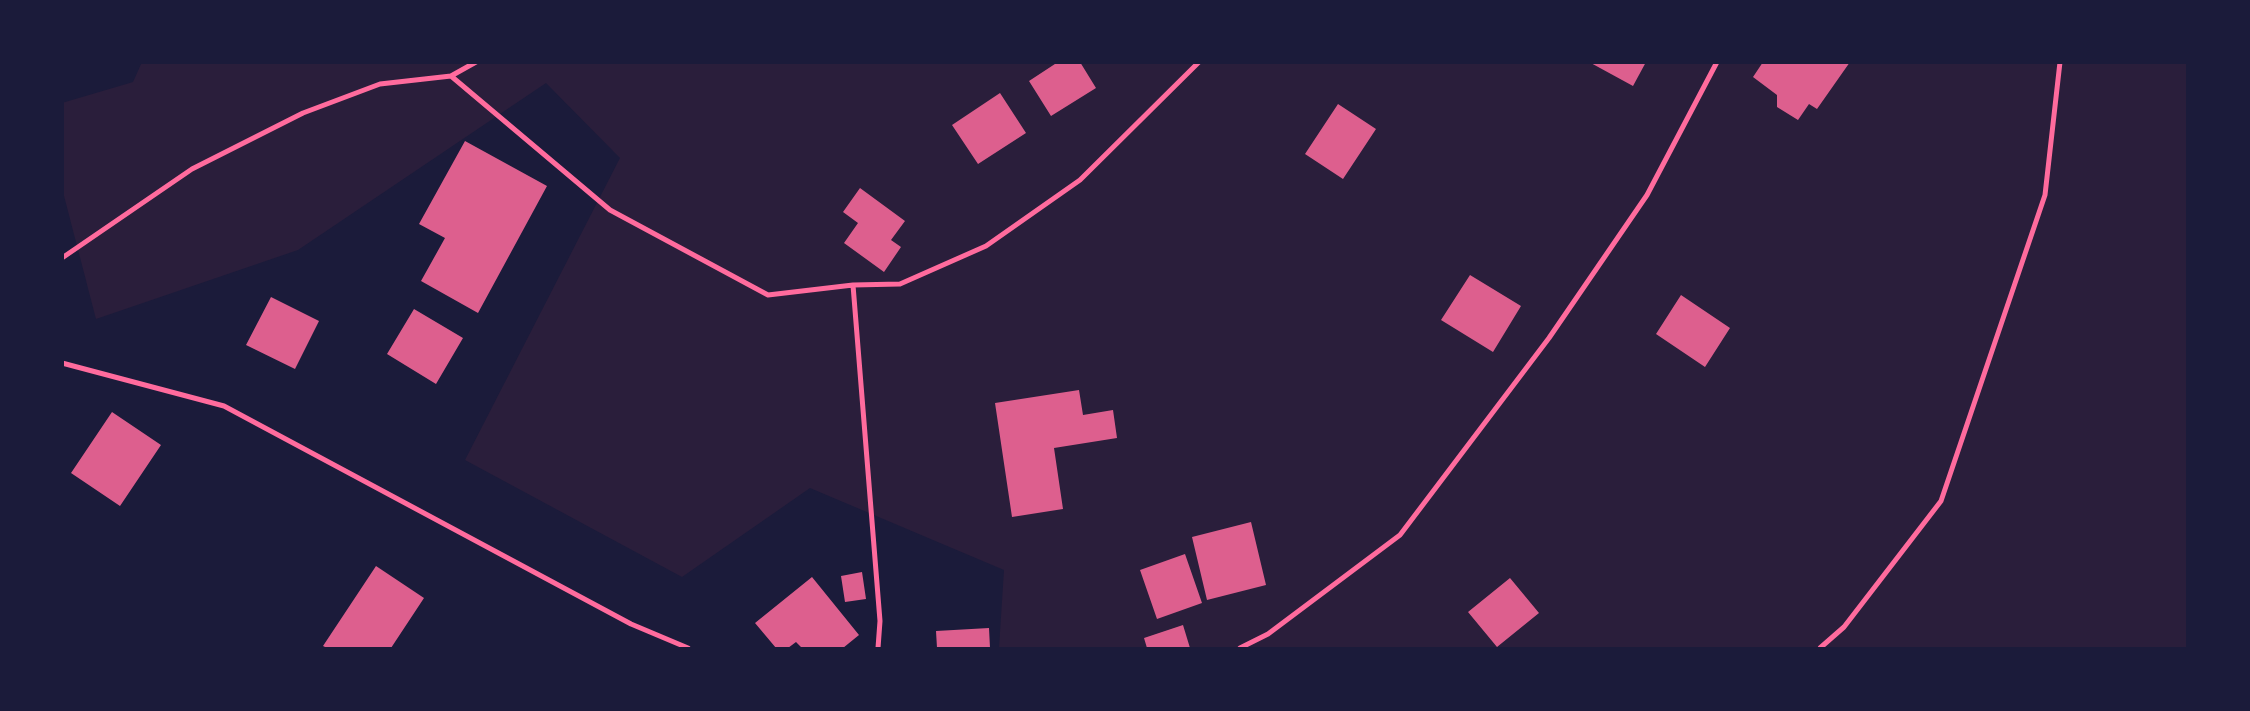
<!DOCTYPE html>
<style>
body{margin:0}
#map{position:relative;width:2250px;height:711px;overflow:hidden;background:#1b1b3a;font-family:Manrope,sans-serif}
canvas{display:block}
.frame{position:absolute;inset:0;border:64px solid #1b1b3a;pointer-events:none}
</style>
<div id="map">
<canvas width="2250" height="711"></canvas>
<div class="frame"></div>
</div>
<script>
const ctx = document.querySelector('canvas').getContext('2d');
ctx.lineJoin = 'round';
function fill(path, color) { ctx.fillStyle = color; ctx.fill(path, 'evenodd'); }
function strokePath(path, color, width, dash) { ctx.strokeStyle = color; ctx.lineWidth = width; ctx.lineCap = dash ? 'butt' : 'round'; ctx.setLineDash(dash || []); ctx.stroke(path); }
fill(new Path2D(`
 M142,62L2187,63V648H999L1004,570L810,488L682,577L465,460L620,158L546,83L298,250L96,319L63,192L62,103L133,82Z`), '#2a1e3b');
fill(new Path2D(`
 M1058,62H1080L1096,88L1051,116L1029,81Z
 M1589,62H1646L1633,86Z
 M1763,62H1850L1817,109L1809,104L1798,120L1777,107V95L1753,77Z
 M1000,93L1026,133L978,164L952,125Z
 M1338,104L1376,129L1343,179L1305,154Z
 M465,141L547,186L478,313L421,281L445,238L419,224Z
 M860,188L905,221L891,240L901,247L884,272L844,243L858,223L843,212Z
 M1470,275L1521,306L1493,352L1441,320Z
 M1681,295L1730,328L1705,367L1656,334Z
 M271,297L319,321L295,369L246,345Z
 M414,309L463,338L436,384L387,354Z
 M1079,390L1083,415L1113,410L1117,438L1054,448L1063,509L1012,517L995,403Z
 M112,412L161,445L120,506L71,473Z
 M1251,522L1266,585L1207,600L1192,537Z
 M1185,554L1202,603L1157,619L1140,570Z
 M376,566L424,598L391,648H327L323,646Z
 M862,572L866,599L845,602L841,576Z
 M812,577L859,635L843,648H802L796,642L788,648H776L755,623Z
 M1510,578L1539,613L1497,647L1468,612Z
 M1183,625L1190,648H1147L1144,638Z
 M989,628L990,648H937L936,631Z`), '#dd5f8e');
strokePath(new Path2D(`
 M451,76L610,210L768,295L853,285L900,284L986,246L1080,180L1199,62
 M62,258L192,169L303,113L380,84L451,76L476,62
 M853,285L880,621L878,648
 M62,363L224,406L631,624L688,648
 M1240,648L1268,634L1400,535L1549,338L1647,195L1717,62
 M1820,648L1844,627L1941,501L2045,195L2060,62`), '#ff6b9d', 5);
</script>
